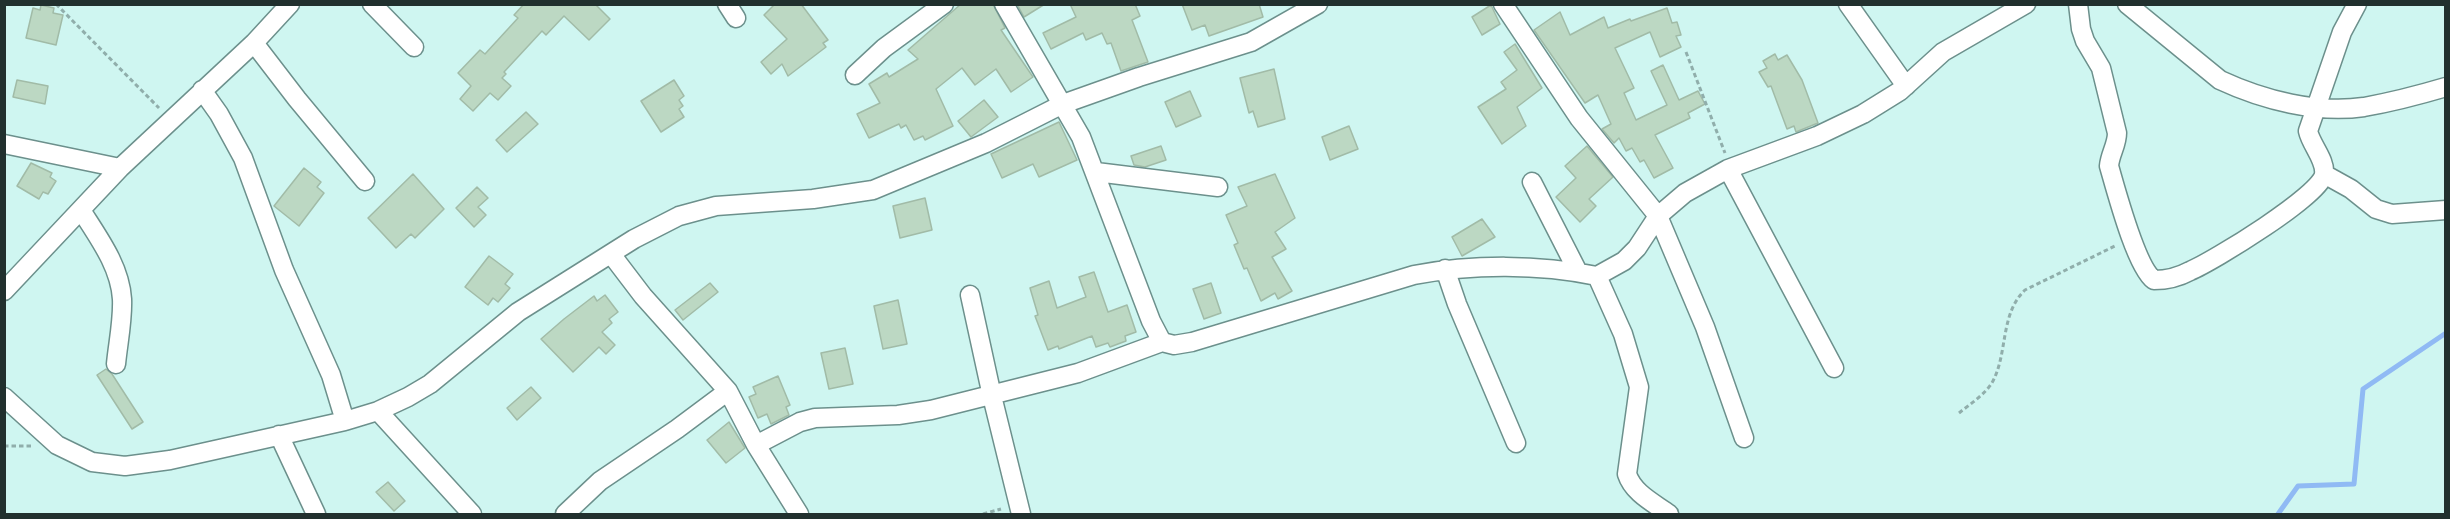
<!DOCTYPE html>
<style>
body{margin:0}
#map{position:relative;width:2450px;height:519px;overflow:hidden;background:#cff6f1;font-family:Cabin,sans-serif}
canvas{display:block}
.frame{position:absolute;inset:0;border:6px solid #21302e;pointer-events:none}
</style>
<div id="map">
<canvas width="2450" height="519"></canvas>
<div class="frame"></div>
</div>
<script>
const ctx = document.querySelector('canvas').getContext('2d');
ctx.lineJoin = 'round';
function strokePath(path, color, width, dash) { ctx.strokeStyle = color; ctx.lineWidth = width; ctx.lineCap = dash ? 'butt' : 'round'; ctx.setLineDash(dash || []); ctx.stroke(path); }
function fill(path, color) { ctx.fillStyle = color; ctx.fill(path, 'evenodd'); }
strokePath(new Path2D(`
 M2278,514L2298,486L2354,484L2363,389L2446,333`), '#90baf4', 5);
const building = new Path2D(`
 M524,4H595L610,19L589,40L564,16L546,35L542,31L504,72L506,74L502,78L511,86L498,100L490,93L473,111L460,99L471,86L458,73L480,50L485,54L518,18L514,15Z
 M775,4H801L828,40L823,43L826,47L788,76L782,64L771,74L761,62L787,39L764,15Z
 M961,4H993L1005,28L1001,30L1033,77L1011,92L996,69L975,85L962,68L936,89L953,126L925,140L923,136L914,140L906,125L901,128L899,124L869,138L857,114L880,103L869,84L887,73L889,77L918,59L908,50Z
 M1017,4H1045L1024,17Z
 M1070,4H1135L1140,16L1132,20L1148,62L1121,71L1111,43L1107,44L1102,33L1086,40L1083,33L1051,49L1043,33L1076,17Z
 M1182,4H1259L1263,17L1209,36L1205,25L1192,30Z
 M41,5L54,8L53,13L63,15L56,45L26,38L33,8L40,10Z
 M1491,5L1500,24L1482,35L1472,17Z
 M1667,8L1672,23L1677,22L1681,35L1676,36L1681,47L1660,57L1650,32L1615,48L1634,88L1624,93L1636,120L1667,105L1651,71L1663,65L1679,100L1698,91L1705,104L1688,113L1690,118L1655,135L1673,168L1654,178L1644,160L1640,162L1632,148L1626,151L1619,138L1614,143L1602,129L1611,124L1598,95L1585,103L1534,30L1560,12L1570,35L1604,17L1608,28L1630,19L1631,21Z
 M1515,44L1542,88L1517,107L1526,126L1502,144L1478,107L1506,89L1501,82L1517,70L1504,52Z
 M1775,54L1778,60L1787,55L1802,80L1818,123L1796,132L1794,126L1787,129L1771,86L1768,87L1759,72L1767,68L1763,61Z
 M1274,69L1285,119L1258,127L1253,111L1249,113L1240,78Z
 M17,80L48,86L45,104L13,97Z
 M674,80L684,96L679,100L683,106L679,109L684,117L661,132L641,101Z
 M1190,91L1201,116L1176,127L1165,102Z
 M984,100L998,117L971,137L958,121Z
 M526,112L538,124L507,152L496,140Z
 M1059,122L1077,160L1039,177L1033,164L1002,178L991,154Z
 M1349,126L1358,149L1330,160L1322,137Z
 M1161,146L1166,160L1145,167L1134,165L1131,156Z
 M1587,146L1613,177L1589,199L1596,206L1580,222L1556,197L1576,178L1565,166Z
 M31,163L52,173L50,177L56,181L48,194L43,192L39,199L17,186Z
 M304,168L321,182L317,187L324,193L299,226L274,206Z
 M413,174L444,209L415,238L411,234L396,248L368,218Z
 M1275,174L1295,218L1275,232L1286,249L1272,257L1292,291L1278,299L1275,293L1261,301L1247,268L1244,269L1234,245L1238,243L1226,215L1247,206L1238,187Z
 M477,187L488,198L478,207L486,215L474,227L456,208Z
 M925,198L932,230L900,238L893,206Z
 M1482,219L1495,237L1462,256L1452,237Z
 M489,256L513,274L505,284L510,288L498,302L493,298L488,305L465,287Z
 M1094,272L1108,312L1127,305L1136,332L1125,336L1126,341L1110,347L1108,343L1096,347L1092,336L1059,349L1058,346L1048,350L1035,316L1038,315L1030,288L1049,281L1057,308L1086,297L1079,277Z
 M710,283L718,292L683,320L675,310Z
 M1211,283L1221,313L1204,319L1193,289Z
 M605,295L618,312L609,319L612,323L602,332L615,345L606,354L599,347L573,372L541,339L564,319L594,296L597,301Z
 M898,300L907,344L883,349L874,306Z
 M845,348L853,384L829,389L821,353Z
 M106,369L112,374L143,422L132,429L97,375Z
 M778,376L790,405L786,407L789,415L771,424L767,414L758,418L749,397L756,394L753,387Z
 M531,387L541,398L517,420L507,408Z
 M729,422L745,448L726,463L707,440Z
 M388,482L405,501L394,511L376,492Z`);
fill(building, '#bcd8c3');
strokePath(building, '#a1bba7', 1.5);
const street = new Path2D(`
 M372,4L414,47
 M727,4L736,18
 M1004,4L1081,137L1151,321L1162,342L1174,345L1192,342L1414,275C1473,264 1539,264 1597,276L1624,261L1637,248L1658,216L1685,193L1728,169L1817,136L1863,114L1900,91L1943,52L2026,4
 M1503,4L1579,118L1658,216L1705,327L1744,438
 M1848,4L1906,86
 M2078,4L2081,29L2085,41L2101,68L2117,133C2117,145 2110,154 2109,166C2116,190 2136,267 2154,280C2166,280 2179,277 2190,271C2212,262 2323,194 2324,174C2326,160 2311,145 2308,131L2342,32L2357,4
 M2127,4L2220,80C2263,100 2317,114 2364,107C2392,102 2419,95 2446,87
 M254,43L297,99L365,181
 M855,75L884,48L944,4
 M202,90L219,114L243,158L284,270L331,375L345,421
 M4,144L120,168
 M1728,169L1834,368
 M1096,172L1218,187
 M2324,174L2351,189L2376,209L2392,214L2446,210
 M1532,182L1578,272
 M81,210C98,237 120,266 122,299C123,320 118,343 116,364
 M611,254L643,296L728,391L756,445L799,514
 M1445,269L1457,304L1516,443
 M1597,276L1623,334L1639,387L1627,474C1633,493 1654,503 1669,514
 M4,291L120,168L254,43L290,4
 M970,295L992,396L1021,514
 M4,397L57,445L92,462L125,466L170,460L345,421L378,411L408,397L430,384L518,312L634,239L679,216L716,206L813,199L873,190L986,143L1063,104L1139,77L1251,42L1318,4
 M378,411L472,514
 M279,435L316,514
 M756,445L800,422L815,418L898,415L931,410L1078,373L1162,342
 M565,514L600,481L677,429L728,391`);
strokePath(street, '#6c908c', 21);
strokePath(new Path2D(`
 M56,4L159,108
 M1686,52L1725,153
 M1959,413C1970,404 1986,394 1993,381C2008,352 2000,314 2025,290L2117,245
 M4,446H34
 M983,514L1001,509`), '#90aeab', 3, [4.5, 3]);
strokePath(street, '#fff', 18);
</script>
